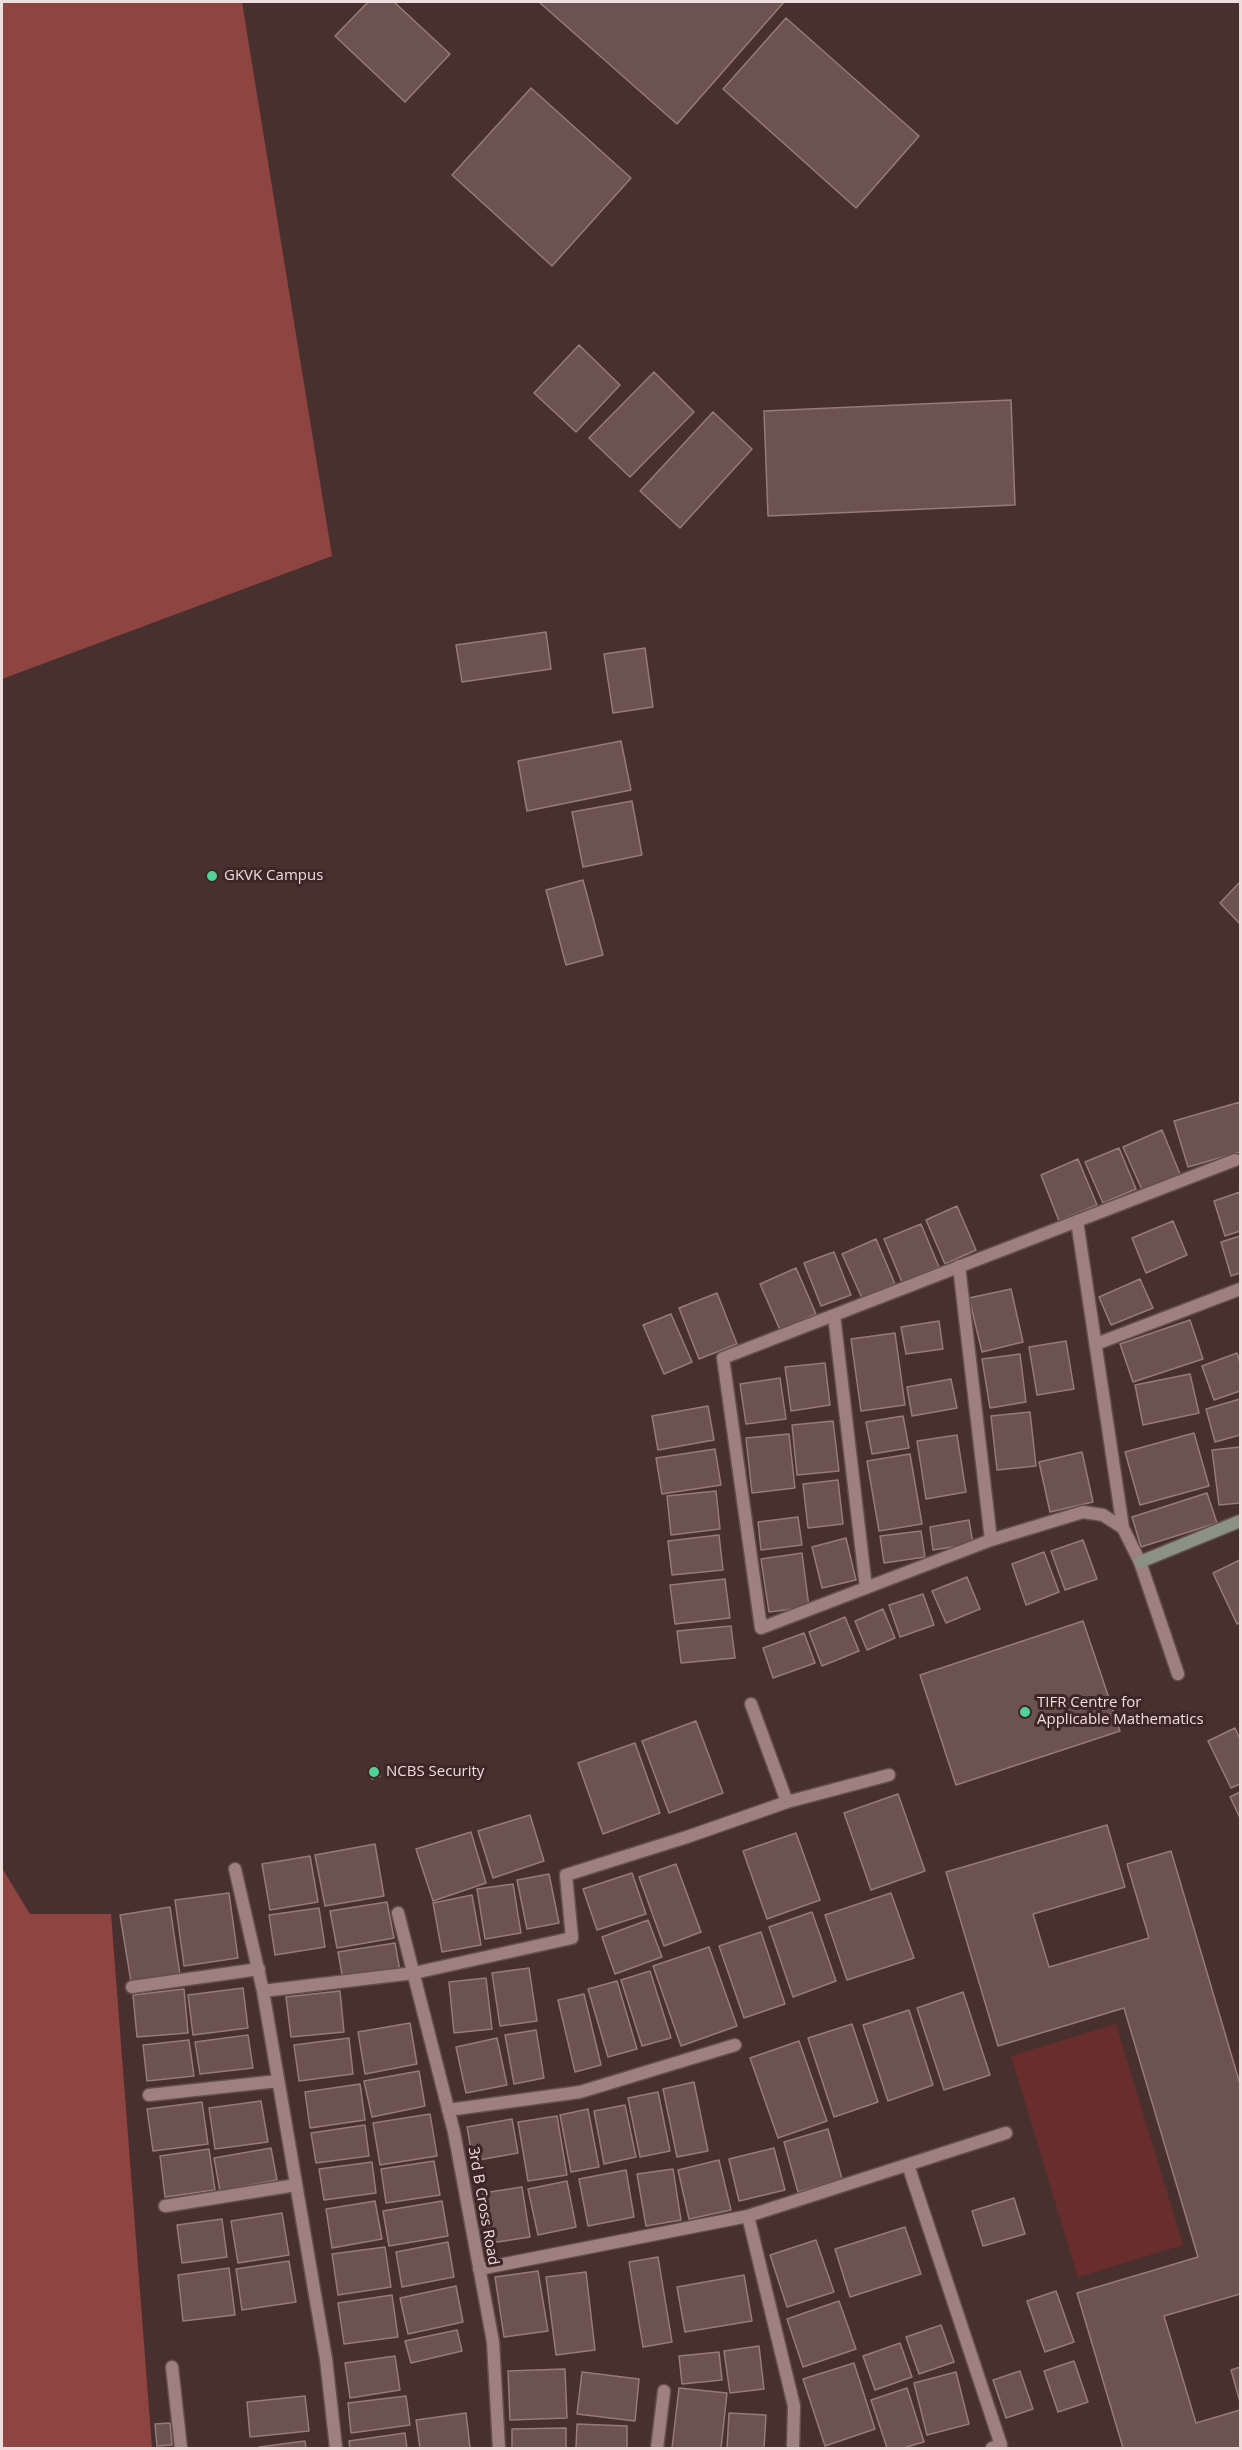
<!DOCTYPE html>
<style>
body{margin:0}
#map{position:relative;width:1242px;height:2450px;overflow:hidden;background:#48302f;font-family:"Open Sans",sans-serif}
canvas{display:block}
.frame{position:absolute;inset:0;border:3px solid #eddddc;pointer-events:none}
</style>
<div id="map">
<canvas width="1242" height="2450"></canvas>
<div class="frame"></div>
</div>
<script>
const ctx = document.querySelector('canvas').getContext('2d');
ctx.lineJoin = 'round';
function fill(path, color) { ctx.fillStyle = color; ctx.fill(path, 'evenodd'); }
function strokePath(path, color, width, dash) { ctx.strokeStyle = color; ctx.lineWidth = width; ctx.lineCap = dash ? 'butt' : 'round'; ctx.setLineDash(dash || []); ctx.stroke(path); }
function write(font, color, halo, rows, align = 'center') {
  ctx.font = font + ' "Open Sans",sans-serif'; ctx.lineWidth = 6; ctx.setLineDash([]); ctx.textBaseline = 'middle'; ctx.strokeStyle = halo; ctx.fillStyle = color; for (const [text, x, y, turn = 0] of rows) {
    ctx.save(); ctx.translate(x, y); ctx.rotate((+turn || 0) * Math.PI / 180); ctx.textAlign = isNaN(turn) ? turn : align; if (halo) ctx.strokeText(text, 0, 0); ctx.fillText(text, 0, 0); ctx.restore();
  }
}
fill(new Path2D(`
 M1116,2024L1183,2245L1078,2277L1011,2056Z`), '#682e2c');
fill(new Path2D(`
 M2,2H242L332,556L2,679Z
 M2,1868L30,1914H111L152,2448H2Z`), '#8e4542');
const building = new Path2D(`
 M368,2H394L450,54L405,102L335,36Z
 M539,2H784L677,124Z
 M786,18L919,136L856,208L723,89Z
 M531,88L631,178L552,266L452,175Z
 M579,345L620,385L576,432L534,393Z
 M654,372L694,412L630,477L589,438Z
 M1011,400L1015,505L768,516L764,411Z
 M713,412L752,449L680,528L640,491Z
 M546,632L551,669L462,682L456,645Z
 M645,648L653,707L613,713L604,654Z
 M621,741L631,790L527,811L518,761Z
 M632,801L642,855L583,867L572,812Z
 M583,880L603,955L566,965L546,890Z
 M1240,882V924L1220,903Z
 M1240,1102V1152L1188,1167L1174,1121Z
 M1162,1130L1180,1174L1142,1190L1123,1147Z
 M1119,1148L1136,1189L1103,1203L1085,1162Z
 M1078,1159L1097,1205L1059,1221L1041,1175Z
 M1240,1192V1231L1225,1236L1214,1201Z
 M957,1206L976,1250L945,1264L926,1220Z
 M1173,1221L1187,1255L1146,1273L1132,1238Z
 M921,1224L939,1267L902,1282L884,1239Z
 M1240,1236V1273L1231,1276L1221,1242Z
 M876,1239L895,1284L862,1298L842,1254Z
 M834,1252L851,1295L821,1306L804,1263Z
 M796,1268L816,1314L780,1330L760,1284Z
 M1140,1279L1153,1308L1111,1325L1099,1297Z
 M1011,1289L1023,1342L982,1352L969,1298Z
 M717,1293L737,1344L699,1359L679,1308Z
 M671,1314L692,1362L664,1374L643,1325Z
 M1190,1320L1203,1359L1133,1382L1120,1344Z
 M939,1321L943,1349L906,1354L901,1327Z
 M895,1333L905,1405L861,1411L851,1339Z
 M1066,1341L1074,1389L1037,1395L1029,1347Z
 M1237,1353L1240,1363V1391L1214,1400L1202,1366Z
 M1020,1354L1026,1402L990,1408L982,1359Z
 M825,1363L830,1405L791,1411L785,1367Z
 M1190,1374L1199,1413L1143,1425L1135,1385Z
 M780,1378L786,1419L746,1424L740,1384Z
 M951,1379L957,1408L912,1416L907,1387Z
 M1240,1399V1435L1215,1442L1206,1409Z
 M708,1406L714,1440L658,1450L652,1416Z
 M1030,1412L1036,1466L997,1470L991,1416Z
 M903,1416L909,1448L872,1454L866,1422Z
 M833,1421L839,1471L797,1475L792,1425Z
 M1194,1433L1209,1486L1140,1505L1125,1452Z
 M789,1434L795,1488L752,1493L746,1438Z
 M957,1435L966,1492L926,1499L917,1441Z
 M1240,1447V1503L1219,1505L1212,1450Z
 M715,1449L721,1485L662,1494L656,1458Z
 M1082,1452L1093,1502L1050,1512L1039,1462Z
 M910,1454L922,1524L879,1531L867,1461Z
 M838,1480L843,1524L808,1528L803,1484Z
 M716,1491L720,1529L671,1535L667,1496Z
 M1207,1493L1217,1523L1141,1547L1132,1517Z
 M798,1517L802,1545L761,1550L758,1522Z
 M969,1520L973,1544L933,1550L930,1527Z
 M921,1531L925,1557L884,1563L880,1536Z
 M719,1535L723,1570L672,1575L668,1541Z
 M846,1538L856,1580L822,1588L812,1547Z
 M1083,1540L1097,1579L1065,1590L1051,1551Z
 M1044,1552L1059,1592L1026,1605L1012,1564Z
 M802,1553L809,1607L769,1612L761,1559Z
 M1240,1560V1623L1237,1624L1213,1573Z
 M967,1577L980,1609L946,1623L932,1591Z
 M725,1579L730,1618L675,1624L670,1585Z
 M923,1594L934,1625L900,1637L889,1605Z
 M883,1609L895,1638L867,1650L855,1621Z
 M845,1617L859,1651L822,1666L809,1632Z
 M1083,1621L1120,1731L956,1785L920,1675Z
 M731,1626L735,1658L681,1663L677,1631Z
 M804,1633L815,1663L773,1678L763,1648Z
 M696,1721L723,1793L669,1813L642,1741Z
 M1235,1728L1240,1739V1784L1231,1788L1208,1741Z
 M635,1743L660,1813L603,1834L578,1763Z
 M377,1766L380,1776L372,1779L369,1768Z
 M1240,1792V1818L1230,1797Z
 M898,1794L925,1871L871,1890L844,1813Z
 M530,1815L544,1861L493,1878L478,1831Z
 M1107,1825L1125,1887L1033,1914L1049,1967L1149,1938L1127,1864L1171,1851L1240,2084V2294L1164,2316L1196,2423L1240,2410V2448H1123L1077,2293L1198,2257L1124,2008L998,2046L946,1872Z
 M471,1832L486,1883L433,1901L416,1849Z
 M796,1833L820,1900L767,1919L743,1851Z
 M375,1844L384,1896L325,1906L315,1855Z
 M310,1856L318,1902L270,1910L262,1864Z
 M676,1864L701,1932L664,1946L639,1877Z
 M632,1873L646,1914L597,1930L583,1889Z
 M549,1874L559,1923L527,1929L517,1880Z
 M513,1884L521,1933L485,1939L477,1889Z
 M229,1893L238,1958L184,1966L175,1900Z
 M891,1893L914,1958L847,1980L825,1915Z
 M472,1895L481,1945L442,1952L433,1903Z
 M387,1902L394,1938L337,1948L330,1911Z
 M170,1907L180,1975L131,1982L120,1915Z
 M319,1908L325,1947L275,1955L269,1915Z
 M812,1912L836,1981L793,1997L769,1927Z
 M648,1920L662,1957L615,1974L602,1937Z
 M761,1932L785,2004L744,2018L719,1946Z
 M395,1943L400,1971L343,1980L338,1952Z
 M709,1947L737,2026L681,2046L653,1966Z
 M529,1968L537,2021L500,2026L492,1973Z
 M650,1971L671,2038L642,2046L621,1980Z
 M486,1978L492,2029L454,2033L449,1982Z
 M617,1981L637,2049L608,2057L588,1989Z
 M243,1988L248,2028L193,2035L188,1995Z
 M184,1989L188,2033L137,2037L133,1995Z
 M340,1991L344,2032L291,2037L286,1997Z
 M963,1992L990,2075L944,2090L917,2008Z
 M584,1994L601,2065L575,2072L558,2000Z
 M909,2010L933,2085L888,2101L863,2025Z
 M410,2023L417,2064L365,2074L358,2032Z
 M852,2024L878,2102L834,2117L808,2038Z
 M536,2030L544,2078L514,2084L505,2035Z
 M248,2035L253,2068L200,2074L195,2042Z
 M349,2038L353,2074L299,2081L294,2045Z
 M497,2038L507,2085L466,2093L456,2047Z
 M189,2040L194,2076L147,2081L143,2045Z
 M799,2041L827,2121L778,2138L750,2058Z
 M419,2071L425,2106L372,2117L364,2081Z
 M694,2082L708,2151L677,2157L663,2089Z
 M360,2084L365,2120L310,2128L305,2092Z
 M658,2092L670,2151L640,2157L628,2098Z
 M261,2101L268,2142L215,2149L209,2108Z
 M202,2102L208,2144L153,2151L147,2109Z
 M625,2105L636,2157L604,2164L594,2111Z
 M588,2109L599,2167L571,2172L560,2115Z
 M430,2114L437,2156L380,2165L373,2123Z
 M557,2116L567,2175L528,2181L518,2122Z
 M512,2119L518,2153L473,2161L467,2127Z
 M365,2125L369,2156L316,2163L311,2133Z
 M828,2129L842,2179L798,2192L784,2142Z
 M271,2148L277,2180L220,2191L214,2158Z
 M774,2148L785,2190L739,2201L729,2159Z
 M209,2149L215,2190L165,2197L160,2156Z
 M719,2160L731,2210L689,2219L678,2170Z
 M434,2161L440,2195L386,2203L381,2169Z
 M372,2162L376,2193L324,2200L319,2169Z
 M673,2169L681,2220L646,2226L637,2174Z
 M626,2170L634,2217L588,2226L579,2179Z
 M567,2181L576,2227L538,2235L528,2189Z
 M522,2187L530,2237L491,2243L483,2193Z
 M1014,2198L1025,2234L983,2246L972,2211Z
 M375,2201L382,2239L332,2248L326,2209Z
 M442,2201L448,2236L389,2246L383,2211Z
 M282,2213L289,2255L238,2263L231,2221Z
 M222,2219L227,2257L182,2263L177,2225Z
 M905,2227L921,2274L850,2297L835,2249Z
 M816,2240L834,2292L787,2307L770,2255Z
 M448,2242L454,2277L402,2287L396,2252Z
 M385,2247L391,2287L338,2295L332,2254Z
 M658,2257L672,2342L643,2347L629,2262Z
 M289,2261L296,2302L242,2310L236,2269Z
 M229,2268L235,2315L183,2321L178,2275Z
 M538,2271L548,2331L504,2337L495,2277Z
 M586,2272L595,2350L556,2355L546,2277Z
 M744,2275L752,2321L685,2332L677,2287Z
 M456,2286L463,2322L408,2334L400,2298Z
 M1056,2291L1074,2342L1045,2352L1027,2301Z
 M392,2295L398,2337L344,2344L338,2303Z
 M839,2301L856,2349L803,2367L787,2319Z
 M941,2325L954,2362L919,2374L906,2337Z
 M457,2330L462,2351L411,2363L405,2341Z
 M900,2343L912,2377L875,2390L863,2356Z
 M759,2346L764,2389L730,2393L724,2351Z
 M719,2352L722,2380L682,2384L679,2356Z
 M395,2356L400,2390L350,2398L345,2363Z
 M1074,2361L1088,2402L1058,2412L1044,2371Z
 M854,2363L875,2429L825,2446L803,2379Z
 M1240,2367V2402L1231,2370Z
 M565,2369L567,2418L510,2420L508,2371Z
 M1020,2371L1033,2409L1006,2418L993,2380Z
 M582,2372L639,2379L635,2421L577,2414Z
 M956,2372L969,2424L927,2435L914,2383Z
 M679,2388L727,2393L721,2448H672Z
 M907,2388L924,2442L903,2448H887L871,2400Z
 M305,2396L309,2431L250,2437L247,2402Z
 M406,2396L410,2425L351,2433L348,2403Z
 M466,2413L470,2448H420L416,2420Z
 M729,2413L766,2415L764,2448H727Z
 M170,2423L172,2445L157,2446L155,2424Z
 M577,2424L627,2426V2448H576Z
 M566,2428V2448H512V2429Z
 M405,2433L407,2448H350L349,2441Z
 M305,2441L306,2448H259V2447Z`);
fill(building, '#6c5250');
strokePath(building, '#977b78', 1.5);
const street = new Path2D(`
 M1077,1221L1123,1528
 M959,1266L991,1540
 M834,1315L866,1588
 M1096,1344L1240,1289
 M1178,1674L1140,1562L1123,1528L1103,1515L1083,1512L991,1540L761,1628L723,1358L1235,1160
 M751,1704L787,1802
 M235,1869L263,1991L326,2359L336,2448
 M398,1913L454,2132L493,2342L499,2448
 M132,1987L259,1969
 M263,1991L414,1973L572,1938L566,1875L687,1837L787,1802L889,1775
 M149,2095L278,2081
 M448,2110L580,2092L735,2045
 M908,2165L1001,2445L992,2448
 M165,2206L296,2185
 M748,2216L794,2406L793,2448
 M479,2269L748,2216L1006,2133
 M172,2367L181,2448
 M657,2448L664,2391`);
const secondary = new Path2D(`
 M1140,1562L1240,1521`);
strokePath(street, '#634f4e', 15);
strokePath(secondary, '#634f4e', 15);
strokePath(street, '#9e817f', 12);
strokePath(secondary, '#8b9183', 12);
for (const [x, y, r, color] of [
 [212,876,6,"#4fd399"],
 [1025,1712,6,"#4fd399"],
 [374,1772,6,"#4fd399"]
]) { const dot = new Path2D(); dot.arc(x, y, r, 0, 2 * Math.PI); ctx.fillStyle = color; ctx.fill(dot); strokePath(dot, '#3d2625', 2); }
write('15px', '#eddddc', '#3d2625', [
 ["GKVK Campus",224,876],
 ["TIFR Centre for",1037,1703],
 ["Applicable Mathematics",1037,1720],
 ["NCBS Security",386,1772]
], 'left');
write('15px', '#eddddc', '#3d2625', [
 ["3rd B Cross Road",483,2206,80]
]);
</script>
